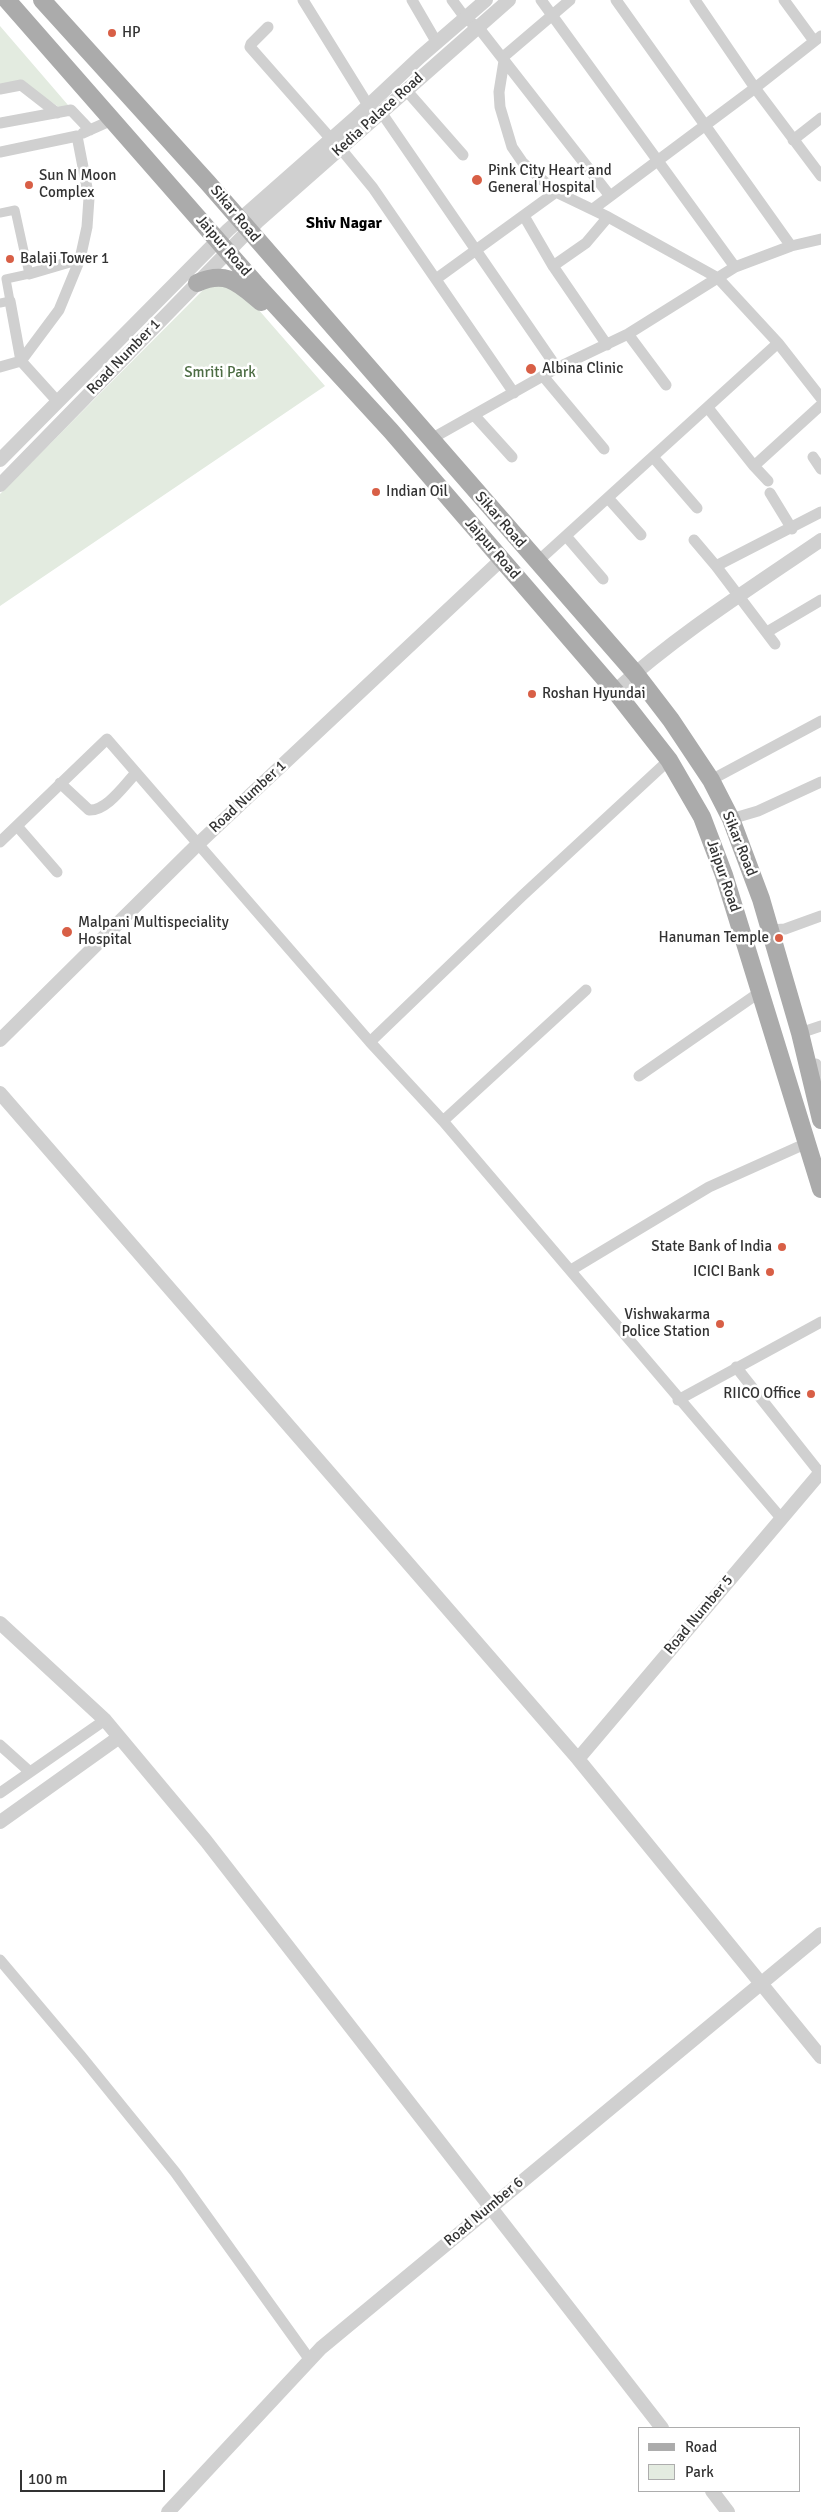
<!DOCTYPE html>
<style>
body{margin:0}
#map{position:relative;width:821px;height:2512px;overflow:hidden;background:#fff;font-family:Signika,sans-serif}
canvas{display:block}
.legend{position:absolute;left:638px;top:2427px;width:162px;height:65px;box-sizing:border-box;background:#fff;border:1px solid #adadad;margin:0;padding:6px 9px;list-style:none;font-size:15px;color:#333}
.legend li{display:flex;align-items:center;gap:10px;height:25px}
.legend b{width:25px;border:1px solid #adadad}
.scale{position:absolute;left:20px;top:2470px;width:145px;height:22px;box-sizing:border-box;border:2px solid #333;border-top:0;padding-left:6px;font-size:15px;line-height:18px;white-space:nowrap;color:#333;-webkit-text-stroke:4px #fff;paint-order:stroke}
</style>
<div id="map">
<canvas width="821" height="2512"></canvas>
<ul class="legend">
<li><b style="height:6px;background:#ababab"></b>Road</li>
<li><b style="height:14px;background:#e3ebe0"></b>Park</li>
</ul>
<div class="scale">100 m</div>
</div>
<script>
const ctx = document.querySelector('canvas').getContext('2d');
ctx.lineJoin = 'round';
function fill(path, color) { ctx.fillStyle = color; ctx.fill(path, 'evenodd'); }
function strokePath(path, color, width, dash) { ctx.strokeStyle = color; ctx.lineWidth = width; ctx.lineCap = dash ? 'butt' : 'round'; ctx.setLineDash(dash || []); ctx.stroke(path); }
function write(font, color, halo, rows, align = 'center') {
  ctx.font = font + ' Signika,sans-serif'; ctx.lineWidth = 5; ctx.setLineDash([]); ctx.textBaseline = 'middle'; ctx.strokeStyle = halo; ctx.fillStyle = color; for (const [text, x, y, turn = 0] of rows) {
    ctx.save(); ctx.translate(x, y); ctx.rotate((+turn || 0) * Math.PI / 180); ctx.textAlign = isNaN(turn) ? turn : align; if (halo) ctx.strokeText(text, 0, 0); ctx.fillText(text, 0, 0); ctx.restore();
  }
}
fill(new Path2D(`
 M0,26L68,105L60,108L21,81L0,86Z
 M214,279L244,293L325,386L0,606V494Z`), '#e3ebe0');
strokePath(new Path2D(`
 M0,213L15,210L29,274L6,279L10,301L0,303`), '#d0d0d0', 9);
strokePath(new Path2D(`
 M303,0L368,105
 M412,0L437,43
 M452,0L466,19L478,27L610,196
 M541,0L735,267
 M616,0L791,246
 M695,0L755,88L821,176
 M784,0L814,41
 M268,27L251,44L250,47L331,139
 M502,58L570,0
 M504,61L499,92L500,107L512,147L523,163L556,192L608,217L718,278L778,343L821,398
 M0,89L21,85L57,113
 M406,90L463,155
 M381,112L557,368
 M0,123L71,110L90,130
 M83,133L112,120
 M793,140L821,118
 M341,149L373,188L514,393
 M0,152L77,136L89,198L87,227L80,259L59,310L21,361L0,367
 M593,209L755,88L821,36
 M524,216L553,266L607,345
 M553,266L586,243L608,217
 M29,274L80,259
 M436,279L556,192
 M10,301L21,361L58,402
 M628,334L666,385
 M543,376L604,449
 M708,408L754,466L821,405
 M474,415L512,457
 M431,439L557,368L628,334L735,267L791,246L821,239
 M653,457L697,508
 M813,457L821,469
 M754,466L768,481
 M770,493L792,529
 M608,498L641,535
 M566,536L603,579
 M694,540L716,566
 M537,562L778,343
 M767,632L821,600
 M775,644L716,566L821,512
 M711,780L821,721
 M60,783L89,810C107,811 124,785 136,773
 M731,819L758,811L821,782
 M17,826L57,872
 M0,842L107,739L370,1042L443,1121L781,1518
 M770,930L785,929L821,916
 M800,1033L821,1026
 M370,1042L522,896L669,760
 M816,1064L821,1082
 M639,1076L760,992
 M443,1121L586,990
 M571,1270L709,1187L807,1143
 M736,1367L820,1473
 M678,1400L821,1322
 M0,1745L30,1772
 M0,1793L105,1720
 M0,1960L81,2056L175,2172L310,2360`), '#d0d0d0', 11);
strokePath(new Path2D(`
 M0,460L228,230L355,118L420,57L486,0
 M0,485L257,222L509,0
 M615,691C678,634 751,588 821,540
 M0,1040L198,844L501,560
 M0,1093L578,1759L821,2057
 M0,1623L105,1720L206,1841L662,2428
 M578,1759L821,1472
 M0,1822L118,1738
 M712,2491L728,2512
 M168,2512L321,2348L821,1934`), '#d0d0d0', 14);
strokePath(new Path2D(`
 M7,0L255,283L391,431L615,691L669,760L702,817L724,875L821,1189
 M42,0L208,183L635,673L671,720L711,780L731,819L761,899L800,1033L821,1120
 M197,283C227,270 238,283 261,302`), '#ababab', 18);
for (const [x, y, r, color] of [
 [112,33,5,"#d85f46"],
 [477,180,6,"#d85f46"],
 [29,185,5,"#d85f46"],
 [10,259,5,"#d85f46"],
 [531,369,6,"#d85f46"],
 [376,492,5,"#d85f46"],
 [532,694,5,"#d85f46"],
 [67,932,6,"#d85f46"],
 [779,938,5,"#d85f46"],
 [782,1247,5,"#d85f46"],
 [770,1272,5,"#d85f46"],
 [720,1324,5,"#d85f46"],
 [811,1394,5,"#d85f46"]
]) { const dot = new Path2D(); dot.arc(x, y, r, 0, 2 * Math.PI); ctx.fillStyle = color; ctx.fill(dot); strokePath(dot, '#fff', 2); }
write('15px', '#333', '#fff', [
 ["HP",122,33],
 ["Pink City Heart and",488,171],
 ["General Hospital",488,188],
 ["Sun N Moon",39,176],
 ["Complex",39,193],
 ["Balaji Tower 1",20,259],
 ["Albina Clinic",542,369],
 ["Indian Oil",386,492],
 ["Roshan Hyundai",542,694],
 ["Malpani Multispeciality",78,923],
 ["Hospital",78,940],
 ["Hanuman Temple",769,938,"right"],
 ["State Bank of India",772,1247,"right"],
 ["ICICI Bank",760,1272,"right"],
 ["Vishwakarma",710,1315,"right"],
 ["Police Station",710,1332,"right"],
 ["RIICO Office",801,1394,"right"]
], 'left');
write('15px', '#333', '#fff', [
 ["Kedia Palace Road",378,115,-42],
 ["Sikar Road",235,214,50],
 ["Jaipur Road",223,246,49],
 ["Road Number 1",124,357,-46],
 ["Sikar Road",500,520,49],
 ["Jaipur Road",492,549,49],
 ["Road Number 1",248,797,-43],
 ["Sikar Road",739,844,68],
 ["Jaipur Road",723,876,71],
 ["Road Number 5",699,1615,-50],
 ["Road Number 6",484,2212,-40]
]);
write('15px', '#4c6c43', '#fff', [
 ["Smriti Park",220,373]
]);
write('bold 16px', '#000', '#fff', [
 ["Shiv Nagar",344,224]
]);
</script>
